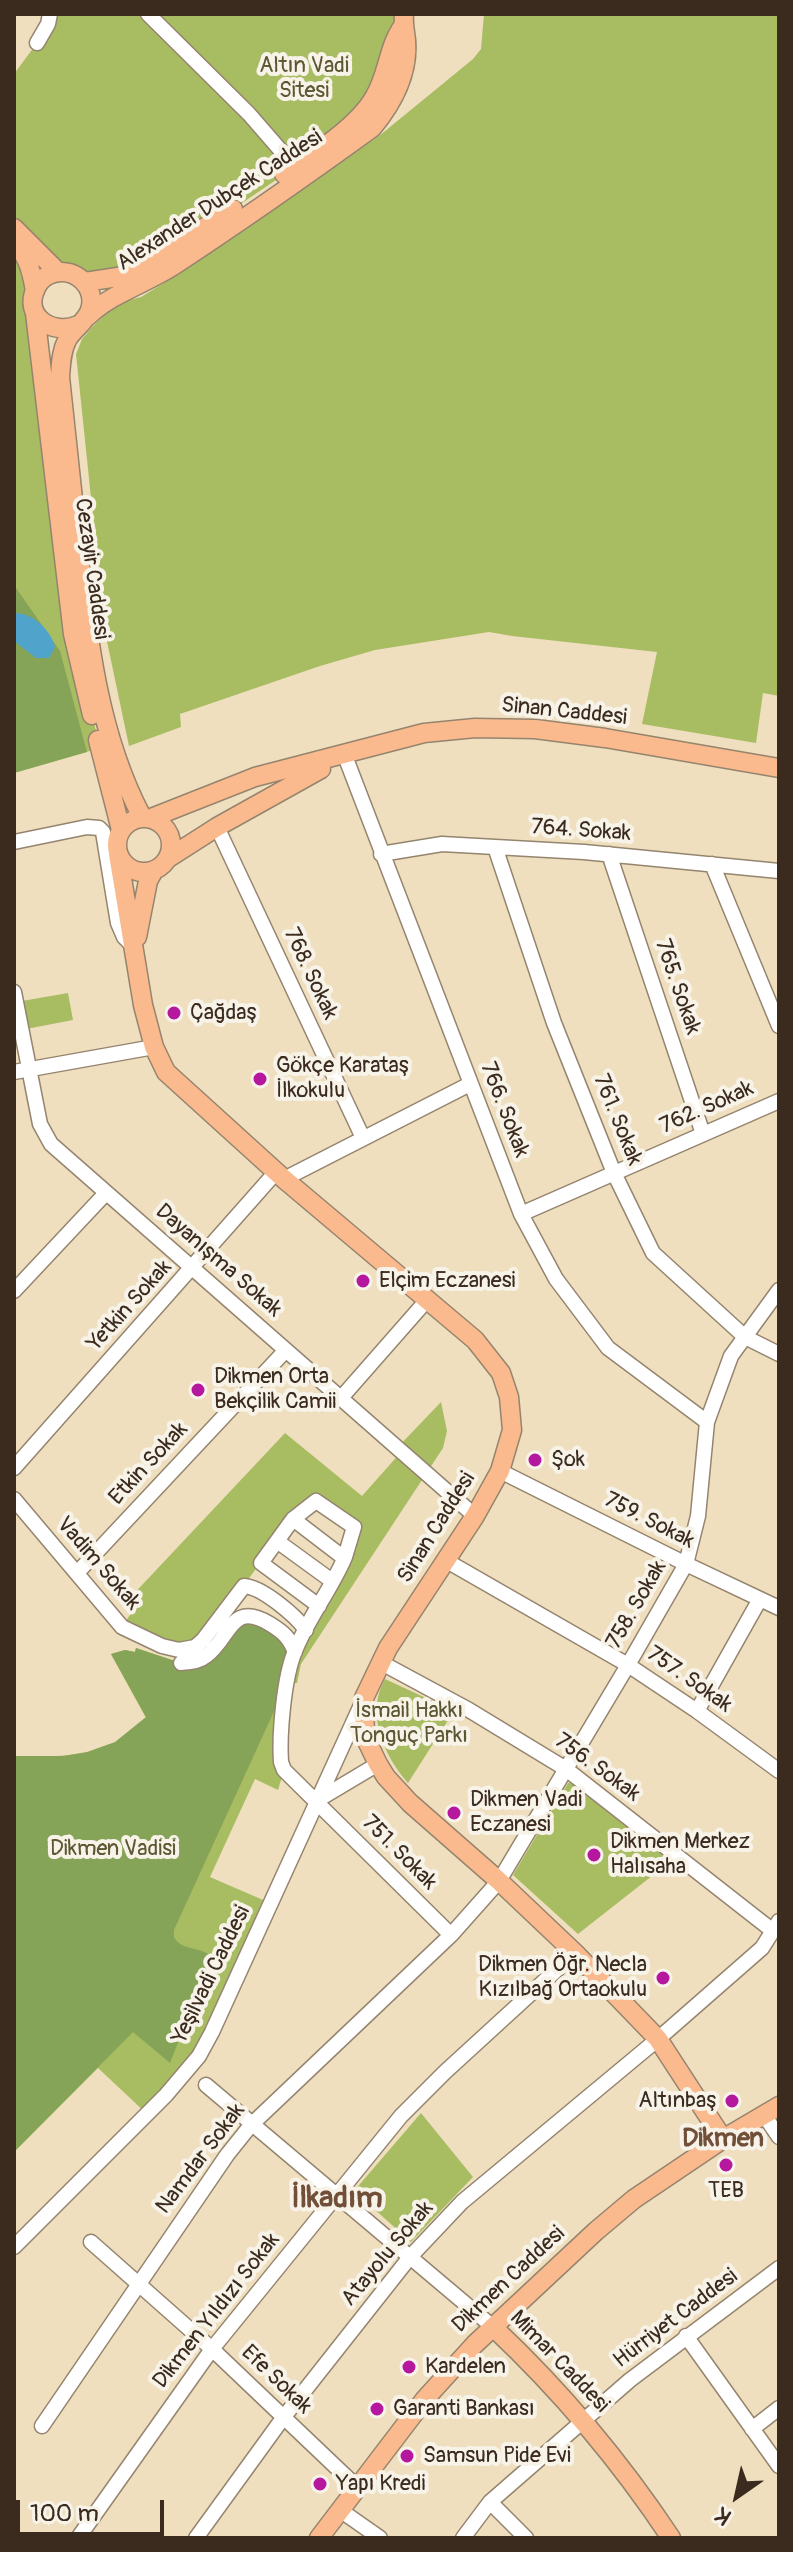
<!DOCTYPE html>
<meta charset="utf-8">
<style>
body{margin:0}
#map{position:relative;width:793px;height:2552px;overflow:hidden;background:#efdfbf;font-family:Pangolin,sans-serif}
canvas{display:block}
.frame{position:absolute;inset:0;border:16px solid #3b2a1e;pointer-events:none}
.north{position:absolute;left:697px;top:2456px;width:80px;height:80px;-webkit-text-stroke:6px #f7f3e8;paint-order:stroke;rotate:214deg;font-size:22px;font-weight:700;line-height:32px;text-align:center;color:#3b2a1e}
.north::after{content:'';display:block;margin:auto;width:28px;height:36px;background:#3b2a1e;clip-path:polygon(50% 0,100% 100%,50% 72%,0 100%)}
.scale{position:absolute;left:16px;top:2500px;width:148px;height:36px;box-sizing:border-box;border:4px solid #3b2a1e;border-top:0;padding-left:10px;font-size:24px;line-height:28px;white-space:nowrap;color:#3b2a1e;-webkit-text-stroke:6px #f7f3e8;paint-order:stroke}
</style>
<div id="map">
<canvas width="793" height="2552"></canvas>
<div class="frame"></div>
<div class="north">K</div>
<div class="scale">100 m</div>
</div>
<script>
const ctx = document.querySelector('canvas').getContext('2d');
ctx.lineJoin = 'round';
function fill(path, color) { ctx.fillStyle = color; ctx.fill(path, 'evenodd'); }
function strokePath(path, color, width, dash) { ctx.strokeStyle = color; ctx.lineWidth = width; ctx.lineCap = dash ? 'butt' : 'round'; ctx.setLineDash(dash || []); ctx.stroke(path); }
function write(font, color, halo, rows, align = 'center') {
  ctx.font = font + ' Pangolin,sans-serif'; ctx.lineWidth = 8; ctx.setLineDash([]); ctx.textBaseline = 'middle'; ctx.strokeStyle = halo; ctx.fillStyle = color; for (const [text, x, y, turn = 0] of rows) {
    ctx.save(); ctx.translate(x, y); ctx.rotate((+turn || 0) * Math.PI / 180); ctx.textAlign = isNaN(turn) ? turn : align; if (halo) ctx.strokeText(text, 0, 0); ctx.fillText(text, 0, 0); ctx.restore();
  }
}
fill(new Path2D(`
 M50,14H397L375,96L295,167L176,248L131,275L78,276L14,228V74L37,43Z
 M484,14H779V696L763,693L756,743L642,724L657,652L512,636L489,632L375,650L320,666L180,714L181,727L129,746L105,632L76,354L82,339L93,326L117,303L141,297L177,275L379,136L473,59L481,49Z
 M14,243L20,247L73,634L100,748L14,773Z
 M68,993L73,1020L21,1030L16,1002Z
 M441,1402L447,1431L443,1448L301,1664L297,1683H287L284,1770L278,1790L255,1779L210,1877L270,1903L212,2032L147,2114L98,2068L14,2152V1756C47,1756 86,1759 116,1742C127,1736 136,1725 146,1718L111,1654L125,1650L135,1652L136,1648L181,1663L294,1651L360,1525L356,1520L323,1497L317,1495L305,1503L203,1640L188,1649L122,1627L133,1610L127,1601L285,1433L362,1496L401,1452L397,1448Z
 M385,1679L454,1711L408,1783C384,1756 365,1713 385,1679Z
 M568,1783L577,1784L671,1861L578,1934L513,1875Z
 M421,2113L473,2177L411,2242L354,2191Z`), '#a8bd62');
fill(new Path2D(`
 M14,585L60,651L87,752L14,773Z
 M245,1615L291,1641L287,1683L174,1930V1937C181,1951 201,1946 212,1957C231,1974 204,1998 194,2011C183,2025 177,2047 170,2063L133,2032L14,2152V1756H63L87,1752L115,1742L146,1717L111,1654L125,1650L135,1652L136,1648L181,1663L195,1662Z`), '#86a458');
fill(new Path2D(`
 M14,613C33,613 50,629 55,647L49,658H36L14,641Z`), '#50a4cb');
const minor = new Path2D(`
 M148,14L249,114L295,167
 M37,43L48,24L50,14
 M345,756L521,1214L556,1279L608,1348L707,1422
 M217,827L363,1138
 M14,842L87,827L99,828L103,832L118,923L124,937L135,948
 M495,847L554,1023L614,1173L653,1253L745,1337L779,1354
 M381,854L442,844L584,852L779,871
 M609,854L703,1134
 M712,864L779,1026
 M14,992L40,1124L51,1144L475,1516
 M14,1072L154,1047
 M284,1179L470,1084
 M521,1214L779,1101
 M14,1291L106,1193
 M341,1398L427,1300
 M14,1468L276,1172
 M500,1471L686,1564L779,1608
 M14,1499L122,1627L162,1646L179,1650L195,1647L203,1640L244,1586C262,1587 295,1615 306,1630
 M293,1519L344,1558
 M277,1541L332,1581
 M445,1560L628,1665L697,1711L779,1771
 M77,1573L286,1350
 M319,1606L261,1563L293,1519L316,1501L354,1527C351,1537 348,1547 345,1557C331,1590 308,1618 295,1651C284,1677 279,1734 281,1762L284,1770L451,1935
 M380,1662L469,1710L566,1769L773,1931
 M181,1663C190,1662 199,1662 206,1656C231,1638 230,1600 270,1624C283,1632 289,1637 295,1652
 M697,1711L760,1599
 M316,1801L378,1764
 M206,2085L493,2327
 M764,2115L779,2137
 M91,2242L212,2349L357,2487
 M14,2247L166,2095L199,2056L212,2032L362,1703
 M686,2336L779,2466
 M42,2426L227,2155L251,2125L451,1935L499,1881L628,1665L686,1564L698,1516L707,1422L731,1356L779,1290
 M752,2429L779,2408
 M490,2502L526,2538
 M340,2510L380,2538
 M78,2538L212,2349L401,2116L445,2072L575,1953
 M196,2538L283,2418L410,2257L462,2202L658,2039L762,1948L779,1921
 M463,2538L490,2502L630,2380L779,2268`);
const major = new Path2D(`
 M284,174C313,155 359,126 375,96C388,74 388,47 403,26
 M14,228L58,272
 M14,243C28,254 32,274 35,291
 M85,282L131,275L233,209
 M35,313L73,634L92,715
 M88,316C112,293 145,284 173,266C240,222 307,175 372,128C392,104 409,73 406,40C405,30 403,24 404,14
 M78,325C53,336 22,317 36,288C39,281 46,275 54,273C76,267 97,288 90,310C86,322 73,329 67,340C61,352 61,364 60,377C66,433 72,490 78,546C88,639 98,734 142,817
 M98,740L121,830
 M117 845a27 27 0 1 1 54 0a27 27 0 1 1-54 0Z
 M151,818L255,777L424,733L475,728L535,729L605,738L779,768
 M118,854L143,1005L154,1047L166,1072L284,1179L475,1340L501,1373L509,1397L512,1430L500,1471L475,1516L388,1648L364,1698L365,1737L378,1764L386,1777L410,1803L499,1881L575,1953L658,2039L723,2139
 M167,859L217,827L321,769
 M137,937L148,881L154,870
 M493,2327C561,2391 620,2461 671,2538
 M319,2538L425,2399L475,2344L596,2231L634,2199L723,2139L779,2106`);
strokePath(minor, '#95846e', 17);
strokePath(major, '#95846e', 21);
strokePath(minor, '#fff', 14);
strokePath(major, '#fbba8d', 18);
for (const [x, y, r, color] of [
 [174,1013,8,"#b5179e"],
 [260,1079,8,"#b5179e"],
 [363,1281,8,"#b5179e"],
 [198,1390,8,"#b5179e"],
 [535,1460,8,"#b5179e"],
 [454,1813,8,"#b5179e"],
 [594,1855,8,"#b5179e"],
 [663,1978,8,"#b5179e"],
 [732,2101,8,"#b5179e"],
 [726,2165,8,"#b5179e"],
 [409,2367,8,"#b5179e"],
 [377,2409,8,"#b5179e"],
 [407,2456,8,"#b5179e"],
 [320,2484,8,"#b5179e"]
]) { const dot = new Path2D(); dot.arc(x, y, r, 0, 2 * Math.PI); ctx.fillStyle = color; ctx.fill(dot); strokePath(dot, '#f7f3e8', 3); }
write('22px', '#5c5632', '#f7f3e8', [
 ["Altın Vadi",304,66],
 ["Sitesi",304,91],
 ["İsmail Hakkı",409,1711],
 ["Tonguç Parkı",409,1736],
 ["Dikmen Vadisi",113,1849]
]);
write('22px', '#3b2a1e', '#f7f3e8', [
 ["Alexander Dubçek Caddesi",220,201,-33],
 ["Cezayir Caddesi",91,569,82],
 ["Sinan Caddesi",564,712,6],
 ["764. Sokak",581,831,4],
 ["768. Sokak",310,974,65],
 ["765. Sokak",677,987,71],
 ["762. Sokak",707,1108,-24],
 ["766. Sokak",504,1110,69],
 ["761. Sokak",617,1120,68],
 ["Dayanışma Sokak",218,1261,41],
 ["Yetkin Sokak",130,1306,-48],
 ["Etkin Sokak",149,1464,-47],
 ["759. Sokak",649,1521,27],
 ["Sinan Caddesi",437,1528,-58],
 ["Vadim Sokak",98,1564,49],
 ["758. Sokak",637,1605,-60],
 ["757. Sokak",689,1680,35],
 ["756. Sokak",597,1768,36],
 ["751. Sokak",399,1853,45],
 ["Yeşilvadi Caddesi",212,1975,-64],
 ["Namdar Sokak",201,2159,-53],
 ["Atayolu Sokak",388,2254,-50],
 ["Dikmen Caddesi",509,2280,-43],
 ["Dikmen Yıldızı Sokak",217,2311,-52],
 ["Hürriyet Caddesi",676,2319,-37],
 ["Mimar Caddesi",559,2362,46],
 ["Efe Sokak",276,2380,44]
]);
write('22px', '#3b2a1e', '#f7f3e8', [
 ["Çağdaş",190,1013],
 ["Gökçe Karataş",276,1066],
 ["İlkokulu",276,1091],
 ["Elçim Eczanesi",379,1281],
 ["Dikmen Orta",214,1377],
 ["Bekçilik Camii",214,1402],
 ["Şok",551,1460],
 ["Dikmen Vadi",470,1800],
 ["Eczanesi",470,1825],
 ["Dikmen Merkez",610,1842],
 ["Halısaha",610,1867],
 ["Dikmen Öğr. Necla",647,1965,"right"],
 ["Kızılbağ Ortaokulu",647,1990,"right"],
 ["Altınbaş",716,2101,"right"],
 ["TEB",726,2191,"center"],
 ["Kardelen",425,2367],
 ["Garanti Bankası",393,2409],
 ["Samsun Pide Evi",423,2456],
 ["Yapı Kredi",336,2484]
], 'left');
write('bold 26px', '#724f39', '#f7f3e8', [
 ["Dikmen",723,2139]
]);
write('bold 30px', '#724f39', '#f7f3e8', [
 ["İlkadım",337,2199]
]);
</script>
